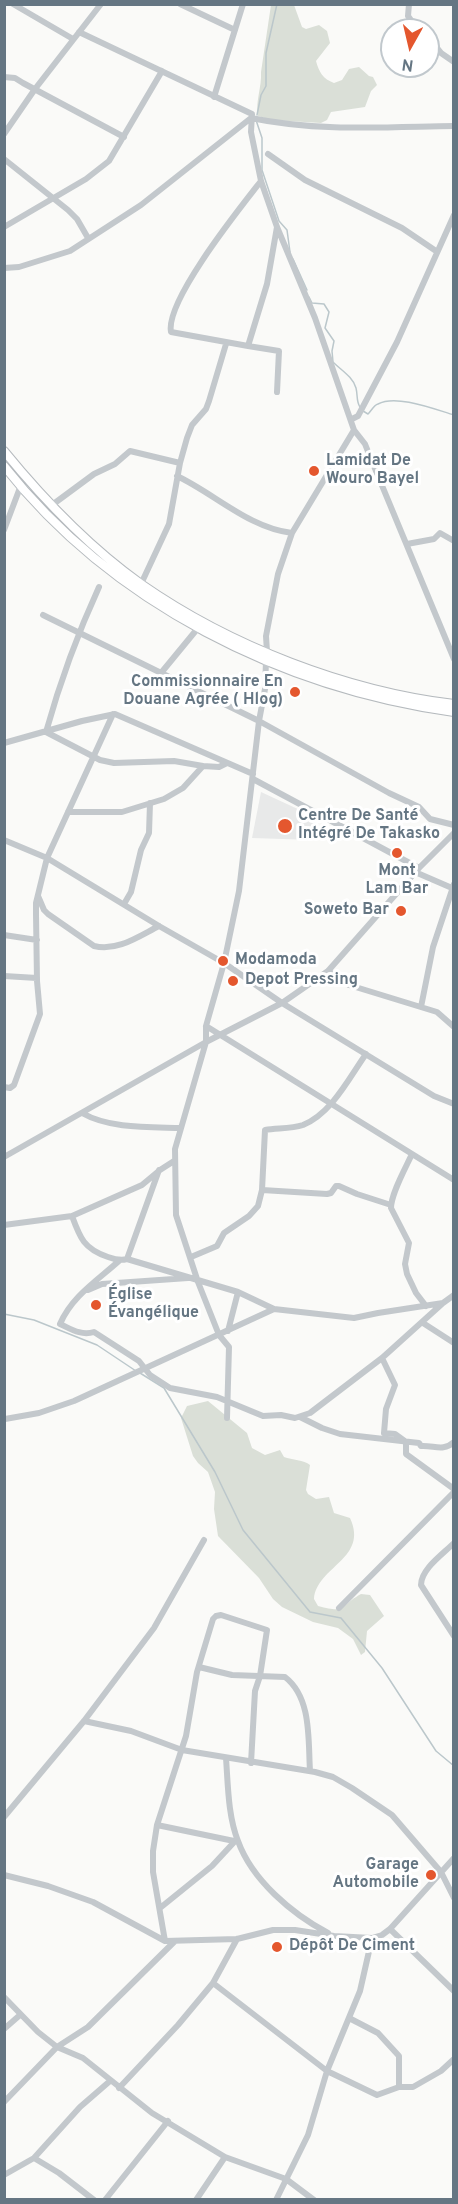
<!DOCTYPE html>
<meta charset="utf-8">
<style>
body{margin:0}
#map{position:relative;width:458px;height:2204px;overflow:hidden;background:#fafaf8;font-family:Overpass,sans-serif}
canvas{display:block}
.frame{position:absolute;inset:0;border:6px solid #657683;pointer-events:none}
.north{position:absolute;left:380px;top:18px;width:60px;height:60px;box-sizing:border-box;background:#fff;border:2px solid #c1c8cd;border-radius:50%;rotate:188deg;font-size:16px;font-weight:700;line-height:24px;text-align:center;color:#657683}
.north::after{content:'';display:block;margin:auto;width:21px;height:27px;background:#e4572e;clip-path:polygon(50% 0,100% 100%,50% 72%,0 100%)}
</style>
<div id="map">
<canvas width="458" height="2204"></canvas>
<div class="frame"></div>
<div class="north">N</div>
</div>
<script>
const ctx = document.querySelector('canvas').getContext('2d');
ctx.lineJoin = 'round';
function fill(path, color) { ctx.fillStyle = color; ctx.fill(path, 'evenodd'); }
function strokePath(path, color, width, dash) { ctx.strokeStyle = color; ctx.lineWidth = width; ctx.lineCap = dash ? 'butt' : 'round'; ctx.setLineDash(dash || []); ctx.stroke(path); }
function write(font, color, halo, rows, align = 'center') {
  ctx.font = font + ' Overpass,sans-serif'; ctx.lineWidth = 6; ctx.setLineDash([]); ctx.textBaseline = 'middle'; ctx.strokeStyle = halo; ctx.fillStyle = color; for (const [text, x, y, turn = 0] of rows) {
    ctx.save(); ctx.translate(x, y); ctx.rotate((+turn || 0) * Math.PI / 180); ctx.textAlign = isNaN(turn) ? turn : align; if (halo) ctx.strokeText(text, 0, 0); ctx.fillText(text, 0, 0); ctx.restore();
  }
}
fill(new Path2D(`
 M261,792L315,817L313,840L252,838Z`), '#e8e9e9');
fill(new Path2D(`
 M271,5H294L302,27L306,29L319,25L327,31L330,43L316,61C319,72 323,79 334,83L342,80L349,69L359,67L369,76L373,77L377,85L371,91L365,107L331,112L327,120L321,123L272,120L258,116C255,102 262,87 261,72Z
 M208,1401L247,1433L252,1448L265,1455L280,1450L284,1457C292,1460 304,1460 310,1465L306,1490L308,1494L316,1499L329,1497L334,1513L350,1518C369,1559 317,1566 314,1599L318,1606C348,1614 339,1606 361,1594L370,1595L384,1616L367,1631L365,1652L361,1655L353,1639L338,1628L313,1622L282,1607L273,1599L259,1578L218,1536L214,1509L215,1492L208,1472L198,1463L193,1456L181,1418L187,1406Z`), '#dadfd7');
strokePath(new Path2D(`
 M257,115L261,95L266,86V53L277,4
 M256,120L262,138V170L279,221L287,230L290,252
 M293,259L307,290
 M309,297L312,303L324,304L329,312L325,328L334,341L332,351L333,362C341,370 353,377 356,388C358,396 356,401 360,407
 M363,411L368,414C371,411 374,405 378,404C396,394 434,409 454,415
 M4,1314L34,1320L97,1345L136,1371
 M140,1373L164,1388L215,1472L243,1530L310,1612L341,1618L382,1668L436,1751L454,1766`), '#bbc7cb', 1.5);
const major = new Path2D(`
 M4,451C44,500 89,547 141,584C230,646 346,691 454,704
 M4,466C113,604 282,688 454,712`);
strokePath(major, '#b5babe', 10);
strokePath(new Path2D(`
 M13,4L73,39
 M180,4L235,30
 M409,4L408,16L418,30
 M79,32L252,114L251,132L261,181L277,227L315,318L354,430L365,444L371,459L454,659
 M428,37L441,53L454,62
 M4,77L15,78L23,83L124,137
 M214,97L243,4
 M4,134L35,89L101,4
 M268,154L305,180L402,228L436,251
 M4,159L68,210L77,219L88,238
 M261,181C240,208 165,301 171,332L248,346L267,284L277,227
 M4,227L86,179L109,161L162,71
 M4,268L19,267L70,251L141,205L251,118C318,132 386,127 454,126
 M248,346L279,351L277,392
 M352,419L358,416L397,342L454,215
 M177,476C215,494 249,528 292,533
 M52,505L94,474L115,464L130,451L180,463
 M4,530L21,485
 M407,544L434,539L440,533L454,541
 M141,584L169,524L180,463L187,438L192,425L206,409L209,401L226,344
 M99,587C77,635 60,682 46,732L100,760L114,763L174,761L203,766
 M43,615L259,721L389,793L419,807L430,819L454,825
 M267,652L266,636L278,574L292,533L354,430
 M161,673L198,628
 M4,743L82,721L115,714L253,774
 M253,779L419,868
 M68,812H122L164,799L183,788L203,766L219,767L227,763
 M4,840L47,858L159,926L224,963L282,1003L434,1096L454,1104
 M415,872L452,888
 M38,896L44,910L48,914L94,946C117,952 139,936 159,926
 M124,904L131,892L141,850L149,833L150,803
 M4,935L37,940
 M328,971L349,985L437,1012L454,1027
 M4,976L37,978
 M421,1007L433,947L454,884
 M206,1026L454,1180
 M4,1087L10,1088L14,1085L40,1014L37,981L36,914V903L47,858L113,714
 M82,1113C110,1129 149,1127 181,1128
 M412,1154C405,1169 391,1194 391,1208L409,1243L405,1264L407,1274L416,1293L426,1306
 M4,1157L206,1042L282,1003L328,971L419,868L454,833
 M262,1190L327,1194L331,1193L336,1186H339L357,1194L391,1205
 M72,1216C80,1238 84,1249 108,1257C114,1259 120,1261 127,1259L238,1292L274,1309L354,1318L378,1313L443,1303L454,1295
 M4,1225L72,1216L142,1185L160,1170L174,1161
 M191,1257L217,1246L224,1233L249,1216L258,1206L262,1190L265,1130C278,1128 291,1129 303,1125C332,1113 349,1078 366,1054
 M127,1259L159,1170
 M120,1260C98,1280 72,1296 60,1324C71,1329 81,1336 94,1332L139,1361L150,1375L170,1388L217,1397L263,1416L281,1415L295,1418L310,1413L382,1358L443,1303
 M88,1290L102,1284L188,1278
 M423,1323L454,1343
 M228,1331L238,1292
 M382,1358L395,1385L386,1409L384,1433L395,1434L406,1442V1454L454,1489
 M300,1417L322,1428L340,1434L419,1443L421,1446C434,1445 443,1452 454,1442
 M227,1418L229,1347L219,1335L198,1282L176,1215L175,1149L206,1042V1026L224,963L239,891L259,721L265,689L266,661
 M5,1419L39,1413L74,1401L274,1309
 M454,1543C443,1554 421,1569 421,1585L454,1636
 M339,1608L454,1492
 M199,1667L232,1675L285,1677C312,1698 308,1740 310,1771
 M84,1721L131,1731L182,1750L315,1772L333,1777L352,1788L392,1815L441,1872L454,1898
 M226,1758C228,1785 228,1816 238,1841C252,1880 292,1914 328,1933
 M4,1817L84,1721L154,1628L204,1540
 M157,1825L234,1841
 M4,1875L48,1886L93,1902L165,1941L237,1939L273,1930H295L334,1936L372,1938L382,1935L390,1929L454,1858
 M160,1908L212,1866L237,1839
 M390,1929L454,1991
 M165,1941L153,1872V1851L157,1825L186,1736L197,1672L213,1619L216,1616L221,1615L267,1630L260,1676L255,1691L251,1763
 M213,1983L327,2071L377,2095L399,2087H413L441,2071L454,2059
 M4,1997L38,2032L57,2047L83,2058L152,2113L225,2157L286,2179L314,2200
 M349,2018L378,2033L399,2056V2087
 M4,2029L20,2015
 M119,2088L178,2025L213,1983L237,1939
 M4,2102L57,2047L88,2027L175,1941
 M34,2158L59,2173L94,2200
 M4,2175L34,2158L80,2107L110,2081
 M105,2200L168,2121
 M196,2200L225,2157
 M276,2200L308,2135L327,2071L360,1991L372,1938`), '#c3c8cc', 6);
strokePath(major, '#fff', 8);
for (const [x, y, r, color] of [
 [314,471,6,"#e4572e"],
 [295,692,6,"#e4572e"],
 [285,826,8,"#e4572e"],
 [397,853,6,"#e4572e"],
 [401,911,6,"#e4572e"],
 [223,961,6,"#e4572e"],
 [233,981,6,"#e4572e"],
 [96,1305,6,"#e4572e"],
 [431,1875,6,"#e4572e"],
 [277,1947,6,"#e4572e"]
]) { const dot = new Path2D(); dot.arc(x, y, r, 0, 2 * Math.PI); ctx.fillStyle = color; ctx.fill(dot); strokePath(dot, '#fff', 2); }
write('bold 16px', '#657683', '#fff', [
 ["Lamidat De",326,462],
 ["Wouro Bayel",326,480],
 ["Commissionnaire En",283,683,"right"],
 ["Douane Agrée ( Hlog)",283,701,"right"],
 ["Centre De Santé",298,817],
 ["Intégré De Takasko",298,835],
 ["Mont",397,872,"center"],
 ["Lam Bar",397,890,"center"],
 ["Soweto Bar",389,911,"right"],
 ["Modamoda",235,961],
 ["Depot Pressing",245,981],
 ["Église",108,1296],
 ["Évangélique",108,1314],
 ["Garage",419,1866,"right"],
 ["Automobile",419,1884,"right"],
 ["Dépôt De Ciment",289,1947]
], 'left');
</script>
